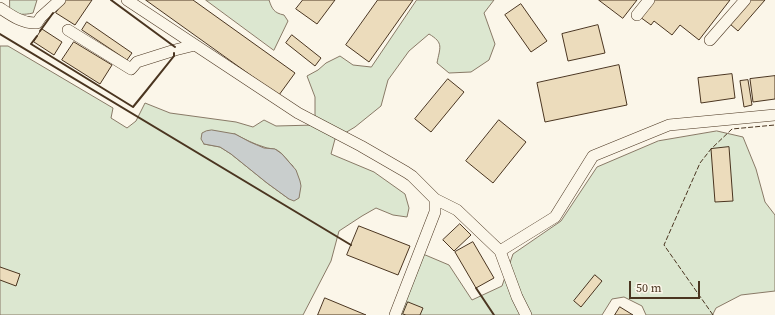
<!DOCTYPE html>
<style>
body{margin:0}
#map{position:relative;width:775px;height:315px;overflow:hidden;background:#fbf6e9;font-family:"Source Serif 4",serif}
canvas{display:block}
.scale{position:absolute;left:629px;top:281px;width:71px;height:18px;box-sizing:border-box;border:2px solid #4a3520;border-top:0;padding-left:5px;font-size:12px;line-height:14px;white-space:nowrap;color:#4a3520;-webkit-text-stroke:3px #fbf6e9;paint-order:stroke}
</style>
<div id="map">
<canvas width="775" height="315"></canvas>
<div class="scale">50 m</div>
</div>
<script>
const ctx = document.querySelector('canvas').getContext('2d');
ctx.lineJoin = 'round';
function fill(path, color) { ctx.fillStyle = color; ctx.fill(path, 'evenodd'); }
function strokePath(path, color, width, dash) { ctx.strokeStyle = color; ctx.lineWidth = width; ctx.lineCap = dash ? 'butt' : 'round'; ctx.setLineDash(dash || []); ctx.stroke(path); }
const green = new Path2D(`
 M10,0H37L33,13C24,15 19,15 10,11Z
 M206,0H269C272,9 274,13 284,15L288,21L274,50Z
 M417,0H494L484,13L495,44L489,60L471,72L449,73L437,63C440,47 444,43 429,34L409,51L388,80L381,106L355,127L335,139L331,154L374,172L405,194L409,208L407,217L393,215L376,208L362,216L339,231L331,261L303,315H0V46H8L113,108L111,118L127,128L136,121L145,103L170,113L236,122L253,127L264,120L276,126L315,125V97L307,76L318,70L326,63L340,56L353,65L371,67ZM235,134C244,139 254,144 264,147C268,149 273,148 277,150C284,154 287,161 293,166L289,199L267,183L231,154L220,147L204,144Z
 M717,131L743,137L756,169L765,202L775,215V291L741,295L716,308L713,314V315H646L642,306L624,297L612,299L602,315H400L423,254L449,265L472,300L502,286L513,254L561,221L597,167L658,141Z`);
fill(green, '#dce7d0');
strokePath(green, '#887966', 1);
const water = new Path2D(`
 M212,130L235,134L250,142L264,148L275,149L282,154L296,170L300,181L301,186L299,198L294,201L289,199L267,183L231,154L220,147L204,144L201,139L202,133L206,131Z`);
fill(water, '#c9cecd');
strokePath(water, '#887966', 1);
const building = new Path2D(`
 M65,0H92L75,25L56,13Z
 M146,0H193L295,73L279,95Z
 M303,0H335L317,24L296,9Z
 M378,0H413L369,62L346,45Z
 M599,0H637L623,18Z
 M654,0H730L699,40L680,25L672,35L654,21L651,25L640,17Z
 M751,0H765L738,31L730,24Z
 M521,4L547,41L531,52L505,15Z
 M87,22L132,53L127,60L82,30Z
 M598,25L605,53L568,61L562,34Z
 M42,29L62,42L54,55L34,42Z
 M292,35L321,58L315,66L286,43Z
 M74,42L112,65L100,84L62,60Z
 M619,65L627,105L545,122L537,83Z
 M732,74L735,98L701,103L698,78Z
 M775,76V99L753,102L750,79Z
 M448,79L464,92L431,132L415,119Z
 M748,80L752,105L744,107L740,81Z
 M499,120L526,142L493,183L466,161Z
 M729,147L733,201L715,202L711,149Z
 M460,224L471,235L454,251L443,240Z
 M359,226L410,246L398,275L347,255Z
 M473,242L494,278L476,288L455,252Z
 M0,267L20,274L16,286L0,280Z
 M595,275L602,281L581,307L574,301Z
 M325,298L366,315H318Z
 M408,302L423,308L420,315H406L403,314Z
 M620,307L633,315H615Z`);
fill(building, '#ecdcbc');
strokePath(building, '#4a3520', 1);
const minor = new Path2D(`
 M127,0L298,113L361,146L406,172L412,176L435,199V212L395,315
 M0,8C12,16 23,24 37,23L41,17L60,0
 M637,15L649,0
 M68,30L131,69L137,62L175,50L195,45
 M710,40L745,0
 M435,199L457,210L500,251L555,217L593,156L669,125L775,115
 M500,251L517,297L526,315`);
strokePath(minor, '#4a3520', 12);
strokePath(minor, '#fbf6e9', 11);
strokePath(new Path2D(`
 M713,315L664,245L700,163L711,149L732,129L775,125`), '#4a3520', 1, [5, 2]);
strokePath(new Path2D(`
 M111,0L175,47
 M40,31L53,13
 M0,34L351,245
 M37,36L31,44L133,107L146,91L174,56V53
 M476,288L494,315`), '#4a3520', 2);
</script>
